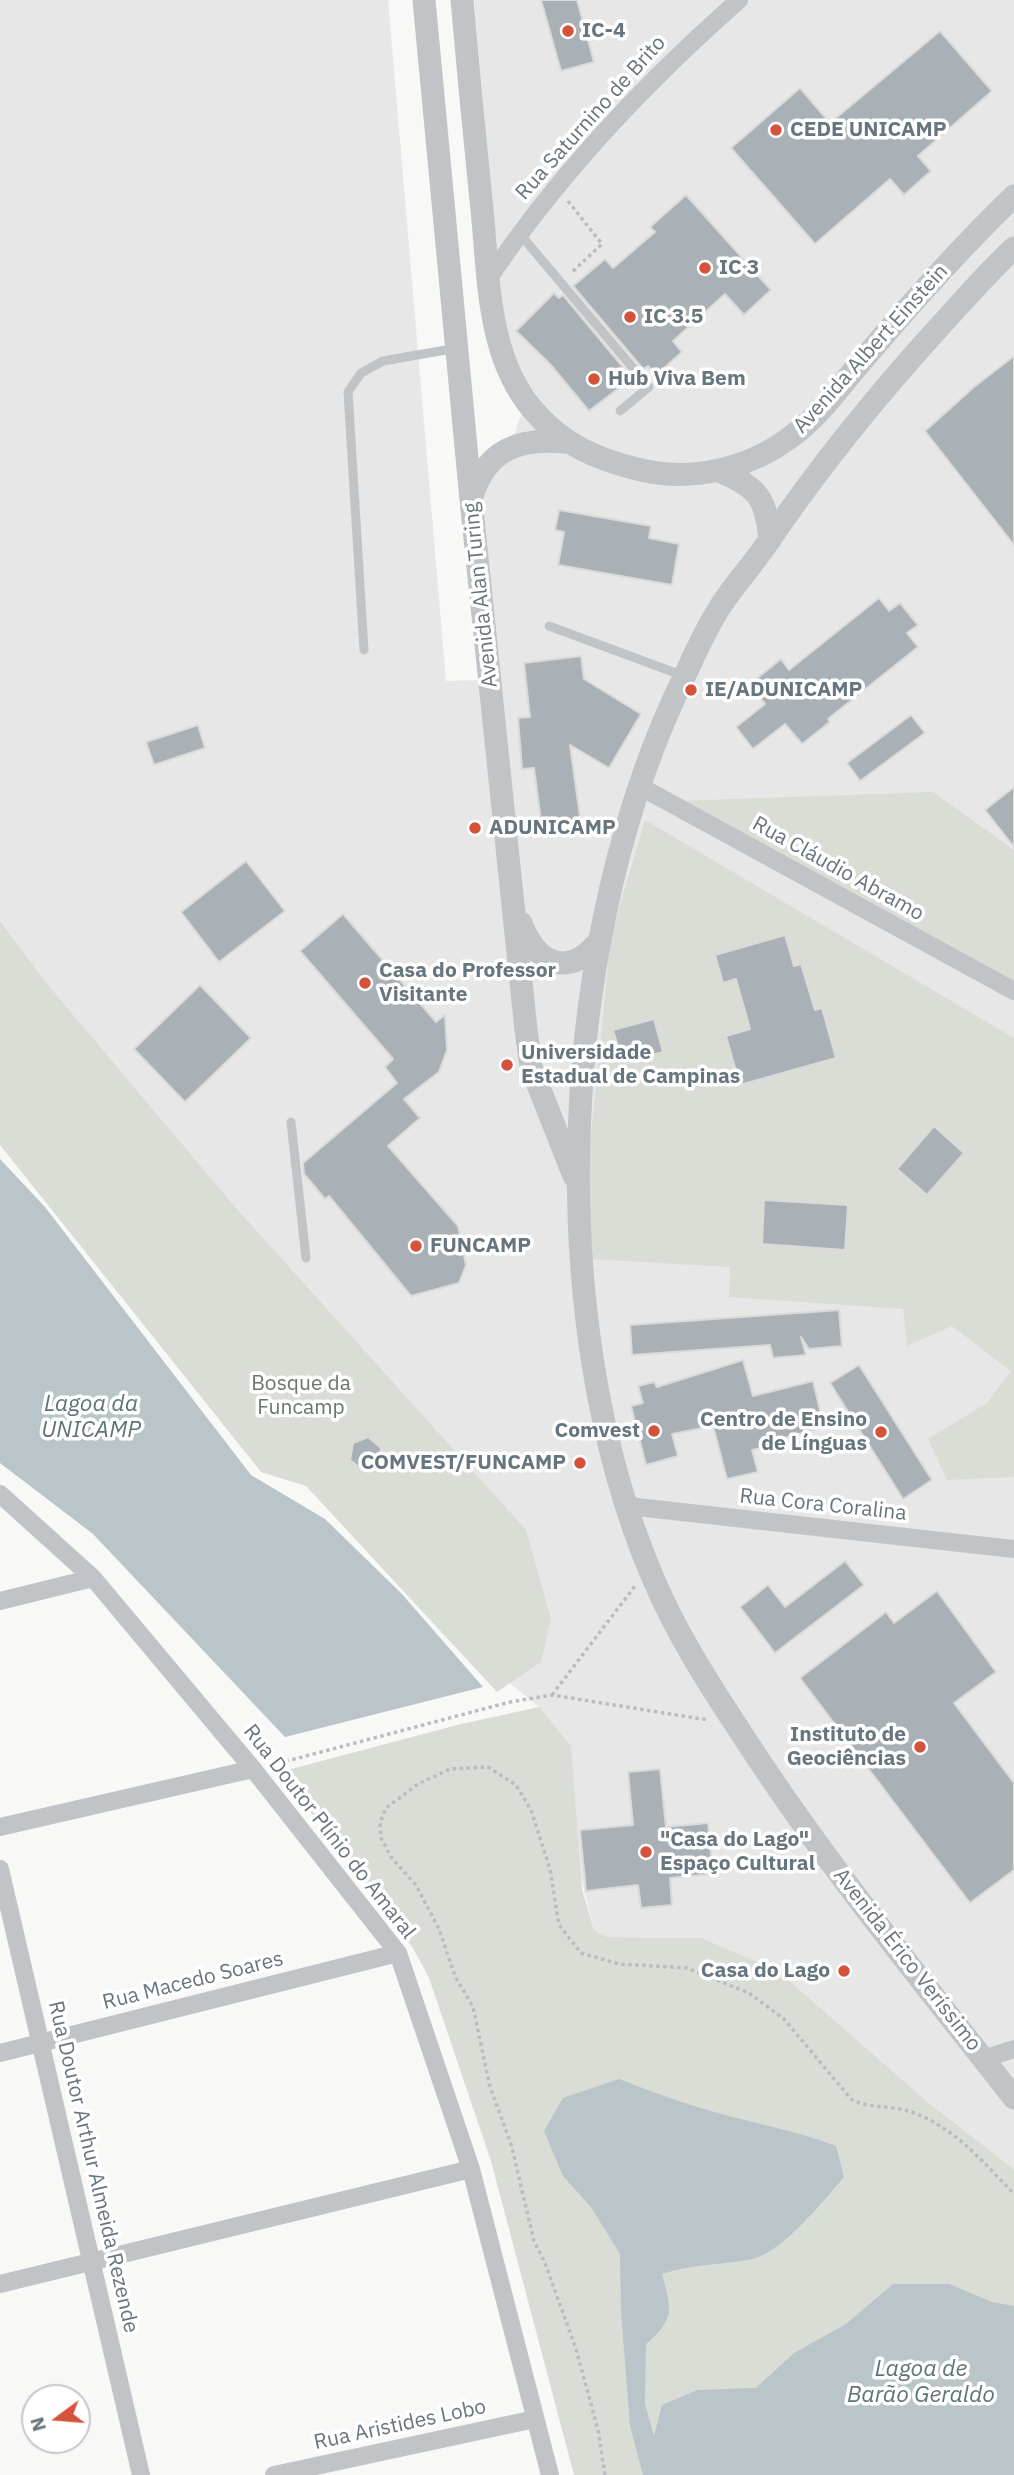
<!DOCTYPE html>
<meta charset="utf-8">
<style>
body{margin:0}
#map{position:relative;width:1014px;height:2475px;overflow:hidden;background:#f8f8f6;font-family:"IBM Plex Sans",sans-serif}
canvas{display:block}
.north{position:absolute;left:21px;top:2384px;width:70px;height:70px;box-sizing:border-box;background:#fff;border:2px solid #c2c8cb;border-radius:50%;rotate:254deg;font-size:19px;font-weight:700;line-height:28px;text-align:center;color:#66757e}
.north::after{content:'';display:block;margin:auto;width:24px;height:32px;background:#d5533a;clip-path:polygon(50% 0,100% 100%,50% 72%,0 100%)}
</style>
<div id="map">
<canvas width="1014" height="2475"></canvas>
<div class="north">N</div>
</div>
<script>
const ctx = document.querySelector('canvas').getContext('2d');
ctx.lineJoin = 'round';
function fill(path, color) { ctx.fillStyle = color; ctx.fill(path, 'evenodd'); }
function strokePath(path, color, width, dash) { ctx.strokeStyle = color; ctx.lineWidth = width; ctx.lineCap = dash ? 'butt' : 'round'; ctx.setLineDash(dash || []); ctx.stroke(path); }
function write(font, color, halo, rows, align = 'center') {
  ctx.font = font + ' "IBM Plex Sans",sans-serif'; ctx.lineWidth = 7; ctx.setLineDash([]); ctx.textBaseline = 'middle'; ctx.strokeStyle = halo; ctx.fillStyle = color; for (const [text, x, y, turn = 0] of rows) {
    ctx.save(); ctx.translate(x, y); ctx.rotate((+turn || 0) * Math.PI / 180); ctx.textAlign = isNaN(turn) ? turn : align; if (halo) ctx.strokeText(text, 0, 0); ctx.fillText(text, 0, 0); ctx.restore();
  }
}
fill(new Path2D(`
 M0,0H388L446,681L480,680L472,494L507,454L528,396L503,327L474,0H1014V2169L925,2100L701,1938L607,1937L594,1930L539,1707L473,1653L0,1010L30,961L0,919Z`), '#e6e7e6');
fill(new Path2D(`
 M933,792L1014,850V985L678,801Z
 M645,820L1014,1038V1477L947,1480L928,1439L987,1403L1011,1371L952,1326L907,1346L903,1309L729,1297L730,1267L590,1259L587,1177L611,935Z
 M0,920L47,984L235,1207L526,1530L551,1619L541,1662L497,1692L306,1486L261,1472L0,1145Z
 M539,1707L571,1746L582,1889L594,1930L607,1937L701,1938L778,1971L925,2100L1014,2169V2475H574L491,2161L429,1978L413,1948L280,1772L457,1725Z`), '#d9ddd5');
fill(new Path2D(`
 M0,1159L45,1207L251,1475L325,1519L401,1593L483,1687L285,1737L93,1534L0,1463Z
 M619,2079C646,2089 673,2100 701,2108C746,2122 792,2129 836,2146L844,2177C823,2201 783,2252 752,2259C722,2265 692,2264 662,2274C671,2308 676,2319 646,2344L645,2404L654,2436L662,2405L697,2390L756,2388L794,2353L846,2324L893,2284H949L992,2302L1014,2306V2475H643L630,2426L621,2311L620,2254L591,2207L563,2176L544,2131L563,2098Z`), '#bac5c9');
const building = new Path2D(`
 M541,0H577L594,62L561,71Z
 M940,31L992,91L918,156L931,171L904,195L890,179L815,244L731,148L800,88L830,123Z
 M686,195L771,290L744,315L725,294L673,341L682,352L656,375L648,366L643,369L573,286L605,259L613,268L655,232L650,227Z
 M554,293L559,298L563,295L632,378L589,411L550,364L516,331Z
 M1014,356V545L925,431L974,387Z
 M559,510L651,526L649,538L679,544L672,585L558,565L564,532L555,530Z
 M879,598L889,611L900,603L918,625L907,633L918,647L828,719L830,722L802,744L785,724L753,749L736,727L765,704L750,684L781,659L789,670Z
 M581,656L584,679L641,714L609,768L570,745L581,824L542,829L534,768L522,769L518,718L530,717L524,663Z
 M911,715L925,733L860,781L847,763Z
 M198,725L205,748L154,765L146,742Z
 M1014,787V847L985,810Z
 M246,861L285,911L219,962L181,912Z
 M343,914L436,1022L445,1015L447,1050L439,1072L404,1099L420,1118L388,1146L458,1226L466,1265L459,1283L411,1296L329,1196L325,1199L304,1174L303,1163L397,1083L385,1067L393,1059L300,951Z
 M785,935L794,966L801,964L815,1010L822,1008L836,1058L740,1085L726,1036L750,1029L736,979L723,983L715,955Z
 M200,985L251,1038L185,1102L134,1049Z
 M654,1019L663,1052L623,1063L613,1030Z
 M934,1126L964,1153L927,1195L897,1169Z
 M764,1200L848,1205L845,1250L762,1244Z
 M839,1310L842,1346L809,1349L801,1337L806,1355L773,1358L770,1345L632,1355L630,1325Z
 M743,1360L753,1396L813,1381L824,1427L777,1440V1445L752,1450L758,1472L727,1479L713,1426L672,1434L678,1456L646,1465L631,1406L643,1403L638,1386L654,1382L657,1387Z
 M859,1365L932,1480L903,1499L830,1383Z
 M368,1437L381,1448L379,1464L363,1470L350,1460L353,1443Z
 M845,1561L864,1585L775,1653L740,1607L768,1585L785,1607Z
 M937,1591L996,1672L954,1703L1014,1783V1870L970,1903L800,1678L886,1612L894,1623Z
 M660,1769L666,1827L708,1823L713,1874L670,1878L672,1905L641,1908L638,1885L586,1891L580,1830L633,1825L628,1772Z`);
fill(building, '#aab1b6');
strokePath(building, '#dadad8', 2);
strokePath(new Path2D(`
 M568,201L602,244L571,273
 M552,1695L635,1586
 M272,1765L510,1702L552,1695L708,1720
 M605,2475L598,2430L576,2349L545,2263L534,2241L511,2144L490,2087L473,2007L455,1976L439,1929L416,1885L391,1857L381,1838L380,1823L386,1808L418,1784L450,1769L488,1767L516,1785L531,1810L550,1869L559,1925L581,1953L619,1964L687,1968L749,1993L784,2019L851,2099C868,2109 889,2105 908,2111C953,2125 983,2162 1014,2194`), '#babdbf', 3.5, [3.5, 3.5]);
strokePath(new Path2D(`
 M519,233L649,387L620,411
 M549,626L684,676
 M364,650L348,392L361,373L383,361L457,348
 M291,1122L306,1258`), '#c0c4c7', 9);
strokePath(new Path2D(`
 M489,278C559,173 645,83 739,0
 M641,787L1014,991
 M0,1494L93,1578L253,1769L398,1953L471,2169L550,2475
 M628,1506L1014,1549
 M0,1601L93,1578
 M0,1827L253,1769
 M0,1869L141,2475
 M0,2053L398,1953
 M983,2059L1014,2049
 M0,2284L471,2169
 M274,2475L535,2419`), '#c0c4c7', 18);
strokePath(new Path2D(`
 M424,0L471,500L526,1030L531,1067L574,1176
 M462,0C468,67 474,133 481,200C489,269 485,356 534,411C562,444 596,459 637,469C690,483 749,469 792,436C821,415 843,382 867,355C914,300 962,246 1014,196
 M1014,248C988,272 965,299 941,325C879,393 822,463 770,539C755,563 735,583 720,607C707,627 696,651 686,673C559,929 540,1314 653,1578C675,1630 705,1678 736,1725C819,1855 918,1976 1014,2098
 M721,472C759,488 766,499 770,540
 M472,496C487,449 519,438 565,442
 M521,923C537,965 569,979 600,940`), '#c0c4c7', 23);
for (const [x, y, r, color] of [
 [568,31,7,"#d5533a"],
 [776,130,7,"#d5533a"],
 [705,268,7,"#d5533a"],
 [630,317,7,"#d5533a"],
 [594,379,7,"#d5533a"],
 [691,690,7,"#d5533a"],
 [475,828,7,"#d5533a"],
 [365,983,7,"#d5533a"],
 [507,1065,7,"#d5533a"],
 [416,1246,7,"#d5533a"],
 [654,1431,7,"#d5533a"],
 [881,1432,7,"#d5533a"],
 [580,1463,7,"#d5533a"],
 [920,1747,7,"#d5533a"],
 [646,1852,7,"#d5533a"],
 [844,1971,7,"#d5533a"]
]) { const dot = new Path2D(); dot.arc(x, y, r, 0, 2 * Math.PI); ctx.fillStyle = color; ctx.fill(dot); strokePath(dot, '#fff', 2.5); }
write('bold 21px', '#66757e', '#fff', [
 ["IC-4",582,31],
 ["CEDE UNICAMP",790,130],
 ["IC 3",719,268],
 ["IC 3.5",644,317],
 ["Hub Viva Bem",608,379],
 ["IE/ADUNICAMP",705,690],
 ["ADUNICAMP",489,828],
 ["Casa do Professor",379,971],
 ["Visitante",379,995],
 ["Universidade",521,1053],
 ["Estadual de Campinas",521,1077],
 ["FUNCAMP",430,1246],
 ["Centro de Ensino",867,1420,"right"],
 ["de Línguas",867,1444,"right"],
 ["Comvest",640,1431,"right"],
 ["COMVEST/FUNCAMP",566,1463,"right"],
 ["Instituto de",906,1735,"right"],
 ["Geociências",906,1759,"right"],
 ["\"Casa do Lago\"",660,1840],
 ["Espaço Cultural",660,1864],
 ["Casa do Lago",830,1971,"right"]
], 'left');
write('21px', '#66757e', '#fff', [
 ["Rua Saturnino de Brito",591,118,-48],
 ["Avenida Albert Einstein",871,349,-48],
 ["Avenida Alan Turing",481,595,-96],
 ["Rua Cláudio Abramo",838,869,29],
 ["Rua Cora Coralina",823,1505,6],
 ["Rua Doutor Plínio do Amaral",329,1832,52],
 ["Avenida Érico Veríssimo",907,1960,52],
 ["Rua Macedo Soares",193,1981,-14],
 ["Rua Doutor Arthur Almeida Rezende",93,2167,77],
 ["Rua Aristides Lobo",400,2425,-12]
]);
write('21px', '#697764', '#fff', [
 ["Bosque da",301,1384],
 ["Funcamp",301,1408]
]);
write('italic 23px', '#607478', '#fff', [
 ["Lagoa da",91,1404],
 ["UNICAMP",91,1430],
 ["Lagoa de",921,2369],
 ["Barão Geraldo",921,2395]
]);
</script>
